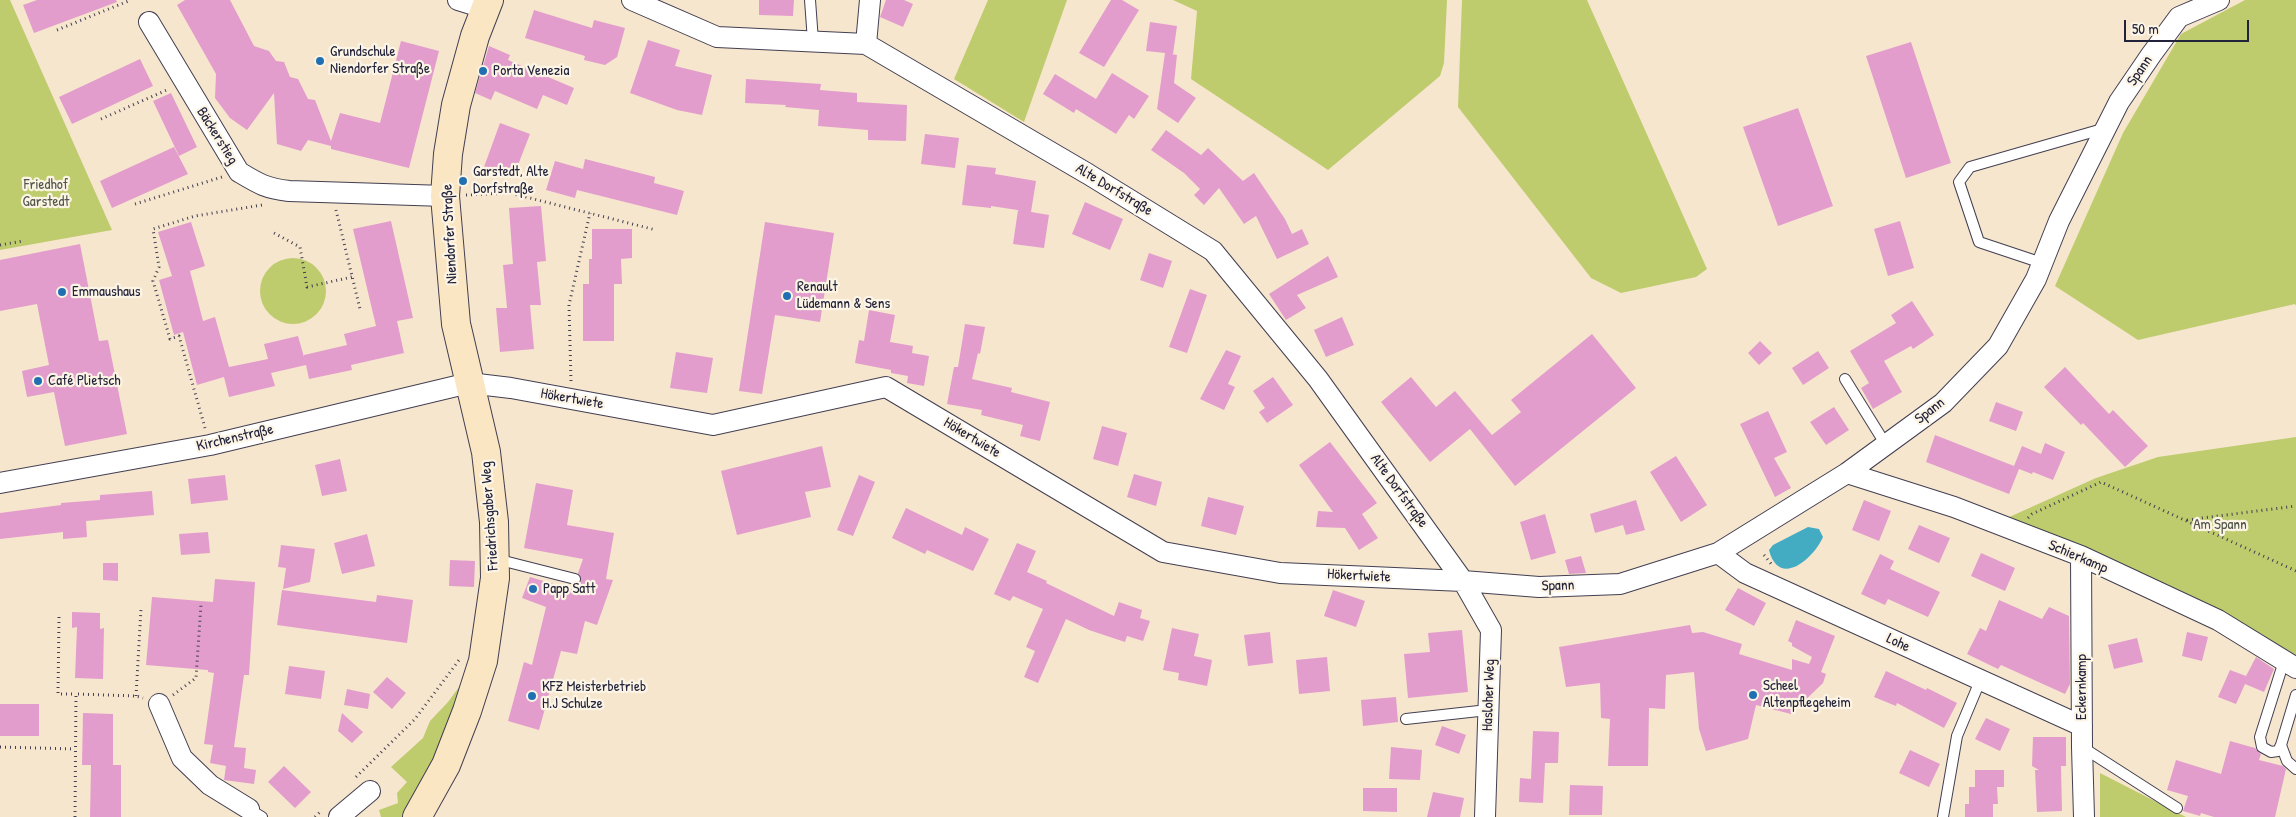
<!DOCTYPE html>
<meta charset="utf-8">
<style>
body{margin:0}
#map{position:relative;width:2296px;height:817px;overflow:hidden;background:#f7e6ce;font-family:"Patrick Hand",sans-serif}
canvas{display:block}
.scale{position:absolute;left:2124px;top:20px;width:125px;height:22px;box-sizing:border-box;border:2px solid #22223b;border-top:0;padding-left:6px;font-size:15px;line-height:18px;white-space:nowrap;color:#22223b;-webkit-text-stroke:4px #fcf5e5;paint-order:stroke}
</style>
<div id="map">
<canvas width="2296" height="817"></canvas>
<div class="scale">50 m</div>
</div>
<script>
const ctx = document.querySelector('canvas').getContext('2d');
ctx.lineJoin = 'round';
function fill(path, color) { ctx.fillStyle = color; ctx.fill(path, 'evenodd'); }
function strokePath(path, color, width, dash) { ctx.strokeStyle = color; ctx.lineWidth = width; ctx.lineCap = dash ? 'butt' : 'round'; ctx.setLineDash(dash || []); ctx.stroke(path); }
function write(font, color, halo, rows, align = 'center') {
  ctx.font = font + ' "Patrick Hand",sans-serif'; ctx.lineWidth = 4.5; ctx.setLineDash([]); ctx.textBaseline = 'middle'; ctx.strokeStyle = halo; ctx.fillStyle = color; for (const [text, x, y, turn = 0] of rows) {
    ctx.save(); ctx.translate(x, y); ctx.rotate((+turn || 0) * Math.PI / 180); ctx.textAlign = isNaN(turn) ? turn : align; if (halo) ctx.strokeText(text, 0, 0); ctx.fillText(text, 0, 0); ctx.restore();
  }
}
fill(new Path2D(`
 M0,0H10L112,230L0,250Z
 M988,0H1067L1024,122L954,79Z
 M1173,0H1447L1444,63L1440,76L1328,170L1191,79L1197,11Z
 M1462,0H1587L1707,269L1696,277L1621,293L1591,278L1458,107Z
 M2245,0H2296V306L2295,304L2138,340L2055,286L2123,133L2181,34Z
 M260 291a33 33 0 1 1 66 0a33 33 0 1 1-66 0Z
 M2296,437V655L2223,613L2161,582L2007,518L2096,478L2158,457Z
 M462,683L448,735L404,817H381L379,810L398,803L397,793L407,782L391,767L423,738L430,721L448,702Z
 M2100,773L2186,817H2100Z`), '#becc6e');
fill(new Path2D(`
 M1808,527L1819,529L1823,537C1814,558 1779,589 1769,550L1773,545Z`), '#43acc3');
fill(new Path2D(`
 M37,0H116L117,2L34,33L23,5Z
 M185,0H230L254,46L269,51L276,61L284,62L290,77L298,79L308,99L315,100L331,141L340,113L380,123L401,41L439,51L409,168L331,149V146L308,140L301,151L277,144L274,93L247,130L230,118L215,98L216,74L177,5Z
 M759,0H794L793,16L759,15Z
 M886,0H904L913,4L903,27L880,17Z
 M1111,0H1122L1139,10L1104,67L1079,53Z
 M534,10L592,28L594,20L625,28L617,57L605,65L584,60L585,56L525,38Z
 M1150,22L1177,26L1173,54H1171L1177,55L1174,83L1196,98L1178,123L1157,109L1165,53L1146,51Z
 M648,40L680,50L675,66L712,75L702,115L677,110L630,93Z
 M1911,42L1951,163L1906,178L1866,56Z
 M489,46L510,55L508,60L574,88L567,105L543,95L537,109L495,91L491,100L475,93Z
 M140,59L153,86L72,124L59,97Z
 M1112,73L1149,96L1134,119L1129,115L1116,134L1076,109L1074,113L1043,94L1055,74L1096,99Z
 M746,79L821,84L820,90L857,93V102L907,105L906,141L868,140V130L818,126L819,110L785,107L786,105L745,103Z
 M171,93L197,147L179,156L153,101Z
 M1798,108L1833,206L1778,226L1743,127Z
 M500,123L530,134L513,178L484,167Z
 M1166,130L1201,155L1208,148L1243,181L1254,173L1285,219L1292,234L1302,229L1309,244L1277,259L1256,216L1244,224L1219,188L1204,205L1194,195L1200,189L1184,173L1151,150Z
 M925,134L959,138L955,168L921,164Z
 M174,147L188,174L112,208L100,181Z
 M585,159L655,177L654,183L684,191L677,215L577,190L575,198L546,190L555,161L583,169Z
 M967,165L996,168L995,174L1036,181L1031,212L1049,215L1044,248L1013,244L1018,210L1024,211L991,206V208L962,205Z
 M1085,202L1123,219L1110,250L1072,234Z
 M541,206L546,261L537,262L541,305H530L534,349L500,352L496,308H507L503,265L513,264L509,208Z
 M391,221L413,318L397,321L404,353L351,365L352,370L309,379L306,365L271,373L275,386L229,397L224,377L197,385L183,332L174,335L159,280L172,276L158,232L191,222L205,266L190,271L203,321L215,317L229,367L268,359L264,344L298,336L304,357V355L347,345L344,334L376,326L353,229Z
 M1900,221L1914,268L1888,276L1874,229Z
 M765,222L834,233L820,322L775,315L762,394L739,391Z
 M592,229H632V258L621,259L622,284H614V341H583V284H589V259H592Z
 M80,244L99,341L108,340L127,434L65,446L54,392L27,397L22,371L49,365L37,304L0,311V260Z
 M1149,253L1172,261L1163,288L1140,280Z
 M1328,256L1338,277L1297,295L1306,308L1286,320L1269,294Z
 M1190,289L1207,295L1187,353L1169,347Z
 M1912,301L1934,335L1913,349L1911,346L1884,361L1902,392L1873,409L1861,388L1869,383L1850,351L1896,323L1891,315Z
 M869,310L895,315L890,342L913,346L912,353L929,356L924,386L907,383L908,376L891,373V370L855,363L859,340L864,341Z
 M1342,317L1354,345L1326,357L1314,330Z
 M965,324L985,327L980,354L978,353L972,379L1012,388L1011,392L1050,402L1040,441L1020,436L1023,425L981,415L982,410L947,404L954,367H958Z
 M1592,334L1636,388L1515,486L1470,429L1430,462L1381,402L1411,377L1436,407L1455,391L1492,435L1521,412L1511,400Z
 M1760,341L1772,353L1759,365L1748,353Z
 M1226,350L1241,356L1228,384L1235,387L1224,410L1200,399Z
 M1818,351L1829,368L1803,385L1792,368Z
 M676,352L713,358L707,393L670,388Z
 M2065,367L2109,414L2113,410L2148,446L2125,467L2083,423L2081,425L2044,387Z
 M1273,377L1293,405L1267,423L1259,412L1265,408L1253,391Z
 M1996,402L2023,412L2016,431L1989,421Z
 M1834,407L1849,430L1826,445L1810,422Z
 M1768,411L1787,452L1774,458L1791,488L1775,497L1740,424Z
 M1102,426L1127,433L1118,466L1093,459Z
 M1935,435L2014,466L2022,446L2041,454L2045,443L2065,452L2053,480L2033,472L2032,474L2019,469L2009,494L1926,462Z
 M1330,442L1377,503L1362,514L1378,538L1359,550L1345,528L1316,527L1318,511L1333,512L1299,465Z
 M822,446L831,487L805,492L811,517L737,535L721,471Z
 M1676,456L1707,505L1681,522L1650,472Z
 M340,459L347,491L322,496L315,465Z
 M1134,474L1162,482L1156,506L1127,497Z
 M225,475L228,500L191,504L188,479Z
 M859,475L875,482L853,536L837,530Z
 M536,483L573,490L567,525L614,533L606,579L613,580L597,625L585,621L577,654L561,651L539,730L508,721L524,662L532,665L546,607L522,598L530,577L574,590L575,586L581,581L578,573L583,559L524,548Z
 M152,491L154,515L86,521L87,537L63,539V532L0,539V513L61,505V503L100,500V495Z
 M1208,497L1244,506L1236,535L1201,526Z
 M1636,500L1645,530L1626,535L1623,525L1595,533L1590,514Z
 M1864,500L1891,511L1879,541L1852,530Z
 M906,508L962,535L965,527L989,539L973,571L927,550L925,554L892,538Z
 M1545,514L1556,553L1531,560L1520,522Z
 M1919,525L1950,538L1939,563L1908,549Z
 M208,532L210,553L181,555L179,534Z
 M367,534L375,566L342,574L334,543Z
 M1017,543L1036,551L1027,572L1047,581L1046,583L1114,616L1119,602L1142,610L1140,618L1150,621L1143,641L1127,636L1125,642L1089,630L1066,619L1038,683L1024,677L1035,651L1026,647L1043,609L1013,596L1010,601L994,594Z
 M281,545L315,549L310,582L283,589L286,568L278,567Z
 M1981,553L2015,568L2005,591L1971,576Z
 M1880,554L1894,561L1890,569L1940,592L1928,617L1888,599L1885,605L1861,594Z
 M1581,556L1586,573L1569,574L1565,560Z
 M450,560L475,561L474,587L449,586Z
 M103,563H118V581L103,580Z
 M215,579L255,582L249,675H244L234,747L246,748L244,768L256,770L254,784L224,780L226,766L210,763L213,745L204,744L214,673L208,672V670L146,665L152,597L213,602Z
 M1738,588L1766,603L1754,626L1725,610Z
 M282,590L376,602L377,595L413,600L407,643L277,625Z
 M1333,590L1365,601L1356,627L1324,616Z
 M1999,600L2042,619L2049,607L2069,616L2070,684L2065,694L2001,665L1998,669L1967,654L1980,628L1986,631Z
 M72,612L100,613V629L104,628L103,679L75,678L77,627L72,628Z
 M1796,620L1835,636L1821,672L1826,674L1823,683L1791,714L1756,705L1748,739L1706,751L1699,729L1694,672L1666,675L1665,709L1649,708L1648,766H1608L1610,719L1601,718L1600,683L1566,687L1559,647L1690,625L1692,633L1703,632L1742,644L1739,654L1792,670V659L1809,664L1812,657L1792,646V643L1788,641Z
 M1172,628L1199,634L1194,656L1212,660L1207,686L1178,680L1179,673L1163,670Z
 M1462,630L1468,692L1408,698L1404,654L1430,652L1428,633Z
 M1270,632L1273,663L1248,666L1244,635Z
 M2187,632L2208,637L2202,661L2182,656Z
 M2137,638L2143,662L2114,669L2108,645Z
 M1327,657L1330,691L1299,694L1296,660Z
 M2256,657L2274,669L2264,692L2245,684L2236,704L2218,697L2230,670L2246,676Z
 M289,666L325,671L321,699L285,694Z
 M1886,671L1926,690L1927,688L1957,703L1944,728L1897,703L1896,706L1874,697Z
 M387,677L406,693L392,709L373,692Z
 M347,689L370,694L368,709L344,705Z
 M1396,697L1398,722L1363,726L1361,700Z
 M0,704H39V736H0Z
 M83,713L113,714V765H121V817H90L91,765H82Z
 M342,713L363,732L352,743L338,731Z
 M1986,718L2010,729L2000,751L1975,739Z
 M1442,726L1466,735L1459,754L1435,745Z
 M1533,731L1559,732L1558,763H1545L1543,803L1519,802L1520,778L1531,779Z
 M2033,737H2066V766H2061L2062,811L2037,812L2035,770H2039L2032,766Z
 M2230,741L2255,748L2261,754L2259,760L2283,766L2286,769L2275,817H2214L2201,813L2200,816L2183,811L2188,796L2167,790L2176,760L2221,774Z
 M1391,747L1422,750L1420,780L1389,779Z
 M1910,750L1940,764L1929,787L1899,773Z
 M284,766L311,792L295,808L268,782Z
 M1975,770H2004V787H1997L1998,804H1993V817H1965V804H1969V787H1975Z
 M1570,785L1603,786L1602,815H1569Z
 M1363,788H1397V812L1363,811Z
 M1433,792L1464,798L1460,817H1427Z`), '#e29dcc');
const service = new Path2D(`
 M810,0L813,41
 M2042,263L1979,242L1959,182L1970,167L2106,128
 M1845,379L1886,445
 M496,559L575,579
 M2296,695L2281,745L2287,761L2296,769
 M1406,719L1488,710
 M2281,745L2278,751L2271,752L2262,747L2260,737L2284,661
 M2082,747L2177,808
 M249,809L262,817
 M1943,817L1957,736L1980,681`);
const minor = new Path2D(`
 M458,0L487,9
 M632,0L717,37L866,44L1088,174L1213,251L1318,379L1463,581L1491,630L1485,817
 M149,22L239,172C259,184 265,188 289,191L445,196
 M866,44L870,0
 M1847,473L1954,507L2081,556L2218,620L2296,668
 M0,483L210,445L469,383L511,388L713,425L886,387L1163,552L1280,573L1463,581L1539,587L1620,584L1718,553L1847,473L1943,403L1998,346L2036,279L2059,221L2119,102L2151,55L2179,17L2219,0
 M1718,553L1745,573L2082,726
 M2081,556L2082,747L2084,817
 M159,704L182,758L210,785L249,809
 M339,817L370,791`);
const secondary = new Path2D(`
 M417,817L446,765L467,711L483,661L495,578L494,522L486,452L456,324L445,196L448,154L456,105L475,36L489,0`);
strokePath(service, '#423f51', 12);
strokePath(minor, '#423f51', 22);
strokePath(secondary, '#423f51', 30);
strokePath(new Path2D(`
 M57,30L131,0
 M101,119L169,89
 M466,195L510,193L656,230
 M135,204L222,177
 M336,210L360,309
 M274,233L300,247L307,287L352,277
 M0,245L23,241
 M571,381L569,305L590,213
 M205,428L179,336L170,339L153,281L159,267L153,229L195,216L262,205
 M2028,518L2032,514L2101,482L2296,571
 M2187,520L2296,506
 M1764,555L1772,565
 M59,617L58,694H76
 M173,695L196,678L201,604
 M136,696L141,609
 M0,747L75,749
 M356,777L415,719L459,660
 M75,817L76,694L136,696L143,698
 M315,817L321,811`), '#423f51', 3, [1, 4]);
strokePath(service, '#fff', 10);
strokePath(minor, '#fff', 20);
strokePath(secondary, '#fbe6c4', 28);
for (const [x, y, r, color] of [
 [320,61,5,"#1f6fb2"],
 [483,71,5,"#1f6fb2"],
 [463,181,5,"#1f6fb2"],
 [62,292,5,"#1f6fb2"],
 [787,296,5,"#1f6fb2"],
 [38,381,5,"#1f6fb2"],
 [533,589,5,"#1f6fb2"],
 [1753,695,5,"#1f6fb2"],
 [532,696,5,"#1f6fb2"]
]) { const dot = new Path2D(); dot.arc(x, y, r, 0, 2 * Math.PI); ctx.fillStyle = color; ctx.fill(dot); strokePath(dot, '#fcf5e5', 2); }
write('15px', '#22223b', '#fcf5e5', [
 ["Grundschule",330,52],
 ["Niendorfer Straße",330,69],
 ["Porta Venezia",493,71],
 ["Garstedt, Alte",473,172],
 ["Dorfstraße",473,189],
 ["Renault",797,287],
 ["Lüdemann & Sens",797,304],
 ["Emmaushaus",72,292],
 ["Café Plietsch",48,381],
 ["Papp Satt",543,589],
 ["Scheel",1763,686],
 ["Altenpflegeheim",1763,703],
 ["KFZ Meisterbetrieb",542,687],
 ["H.J Schulze",542,704]
], 'left');
write('15px', '#22223b', '#fcf5e5', [
 ["Spann",2140,71,-56],
 ["Bäckerstieg",217,136,58],
 ["Alte Dorfstraße",1114,190,31],
 ["Niendorfer Straße",450,234,-93],
 ["Hökertwiete",572,399,10],
 ["Spann",1930,411,-38],
 ["Kirchenstraße",235,438,-13],
 ["Hökertwiete",972,438,31],
 ["Alte Dorfstraße",1399,491,54],
 ["Friedrichsgaber Weg",490,516,-94],
 ["Schierkamp",2078,557,23],
 ["Hökertwiete",1359,576,3],
 ["Spann",1558,586,-2],
 ["Lohe",1898,643,25],
 ["Eckernkamp",2082,687,-90],
 ["Hasloher Weg",1489,695,-88]
]);
write('15px', '#51554a', '#fcf5e5', [
 ["Friedhof",46,185],
 ["Garstedt",46,202],
 ["Am Spann",2220,525]
]);
</script>
